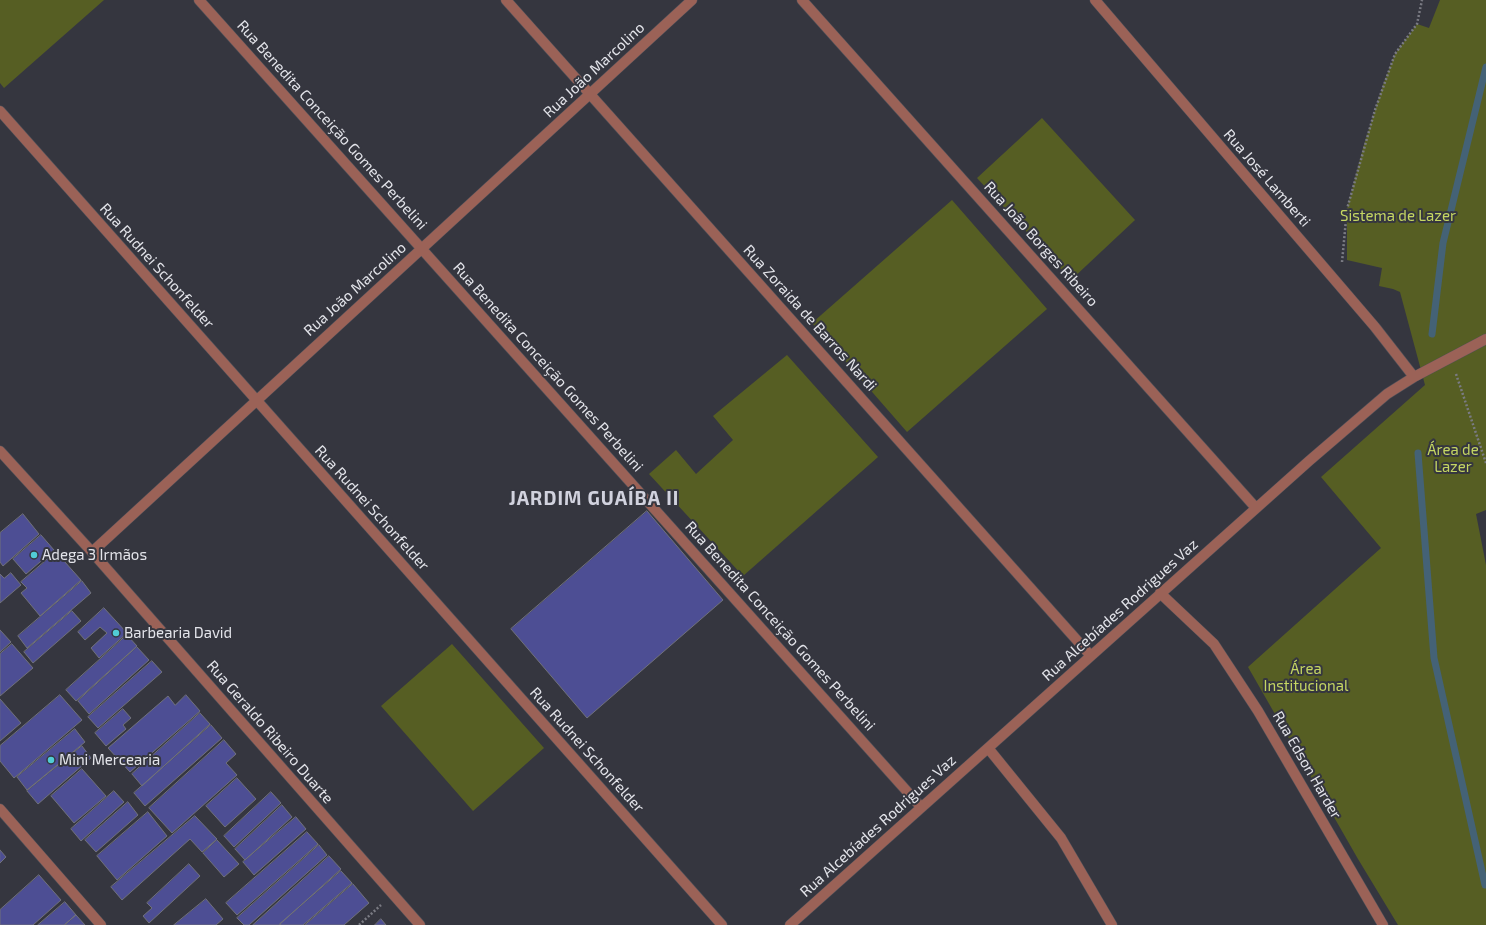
<!DOCTYPE html>
<meta charset="utf-8">
<style>
body{margin:0}
canvas{display:block;background:#35363f}
</style>
<canvas width="1486" height="925"></canvas>
<script>
const ctx = document.querySelector('canvas').getContext('2d');
ctx.lineJoin = 'round';
function fill(path, color) { ctx.fillStyle = color; ctx.fill(path, 'evenodd'); }
function strokePath(path, color, width, dash) { ctx.strokeStyle = color; ctx.lineWidth = width; ctx.lineCap = dash ? 'butt' : 'round'; ctx.setLineDash(dash || []); ctx.stroke(path); }
function write(font, color, halo, rows, align = 'center') {
  ctx.font = font + ' "Exo 2",sans-serif'; ctx.lineWidth = 4; ctx.setLineDash([]); ctx.textBaseline = 'middle'; ctx.strokeStyle = halo; ctx.fillStyle = color; for (const [text, x, y, turn = 0] of rows) {
    ctx.save(); ctx.translate(x, y); ctx.rotate((+turn || 0) * Math.PI / 180); ctx.textAlign = isNaN(turn) ? turn : align; if (halo) ctx.strokeText(text, 0, 0); ctx.fillText(text, 0, 0); ctx.restore();
  }
}
fill(new Path2D(`
 M0,0H104L4,88L0,83Z
 M1440,0H1486V510L1476,514L1486,565V925H1398L1358,859L1248,667L1381,548L1321,477L1425,385L1400,292L1393,289L1379,286L1382,268L1347,260V209L1363,148L1383,85L1395,54L1417,24L1429,28Z
 M1042,118L1135,220L1071,280L977,178Z
 M952,200L1047,309L907,432L812,323Z
 M787,355L878,457L743,576L649,474L676,450L696,474L733,440L713,416Z
 M452,644L544,748L473,811L381,706Z`), '#565e23');
strokePath(new Path2D(`
 M1432,334L1443,243L1486,67
 M1418,453L1434,658L1485,885`), '#446276', 7);
const building = new Path2D(`
 M647,511L723,600L587,718L511,629Z
 M23,514L39,534L3,566L0,562V533Z
 M41,535L54,550L26,574L13,559Z
 M56,552L81,580L40,616L21,593L27,588L21,582Z
 M11,573L21,585L0,603V574L4,578Z
 M82,581L91,593L27,648L18,636Z
 M104,608L127,633L99,658L91,648L107,633L100,627L85,640L78,632Z
 M72,611L81,621L33,663L24,652Z
 M0,630L11,642L0,652Z
 M127,635L137,646L76,701L66,690Z
 M12,644L33,668L0,696V654Z
 M137,647L149,660L89,714L78,701Z
 M152,661L162,672L98,728L88,717Z
 M60,695L82,720L14,778L0,761V746Z
 M186,695L200,711L130,772L108,748L168,696L175,705Z
 M0,699L21,723L0,741Z
 M123,709L131,718L123,725L126,729L106,746L95,733Z
 M200,713L210,724L142,786L132,774Z
 M211,725L222,738L145,806L134,793Z
 M75,729L85,742L27,790L17,777Z
 M224,740L236,754L226,763L237,775L172,833L149,808Z
 M82,746L91,758L38,804L27,791Z
 M82,769L106,796L74,823L51,796Z
 M237,778L256,799L225,827L206,806Z
 M114,791L124,802L81,841L71,829Z
 M271,792L281,803L234,847L224,836Z
 M128,802L138,815L96,852L85,840Z
 M282,805L292,817L245,860L235,849Z
 M148,812L167,836L117,880L97,856Z
 M195,816L217,839L202,852L190,839L122,900L111,887Z
 M296,817L306,829L254,875L243,862Z
 M307,832L318,844L237,915L226,903Z
 M217,840L239,864L224,877L203,853Z
 M319,845L327,855L249,925H244L237,918Z
 M0,850L6,857L0,863Z
 M329,856L341,869L279,925H253Z
 M189,864L200,876L149,923L143,916L152,908L147,903Z
 M341,871L352,883L303,925H281L280,924Z
 M39,875L61,900L33,925H0V910Z
 M353,884L369,903L344,925H305Z
 M206,899L223,919L216,925H174Z
 M65,902L76,915L64,925H38Z
 M76,915L85,925H65Z
 M381,919L386,925H375Z`);
fill(building, '#4d4e94');
strokePath(building, '#70717b', 1);
const street = new Path2D(`
 M199,0L921,807
 M506,0L1091,656
 M802,0L1256,508
 M1095,0L1375,327L1414,377
 M0,111L722,925
 M0,451L92,552L420,925
 M92,552L692,0
 M1160,593L1214,644L1258,711L1383,925
 M988,748L1061,838L1112,925
 M0,809L101,925
 M790,925L1309,461L1387,394L1414,377L1486,339`);
strokePath(street, '#51525a', 11);
strokePath(new Path2D(`
 M1342,262L1347,209L1375,110L1395,54L1417,24L1422,0
 M1456,374L1486,463
 M359,925L381,905`), '#7a7b83', 2.5, [2, 2]);
strokePath(street, '#9b6257', 10);
for (const [x, y, r, color] of [
 [34,555,4,"#51ccd5"],
 [116,633,4,"#51ccd5"],
 [51,760,4,"#51ccd5"]
]) { const dot = new Path2D(); dot.arc(x, y, r, 0, 2 * Math.PI); ctx.fillStyle = color; ctx.fill(dot); strokePath(dot, '#35363f', 1.5); }
write('15px', '#e3e4ea', '#35363f', [
 ["Rua João Marcolino",594,70,-43],
 ["Rua Benedita Conceição Gomes Perbelini",332,125,48],
 ["Rua José Lamberti",1267,178,49],
 ["Rua João Borges Ribeiro",1041,244,48],
 ["Rua Rudnei Schonfelder",157,266,48],
 ["Rua João Marcolino",355,289,-42],
 ["Rua Zoraida de Barros Nardi",810,318,48],
 ["Rua Benedita Conceição Gomes Perbelini",548,367,48],
 ["Rua Rudnei Schonfelder",372,508,48],
 ["Rua Alcebíades Rodrigues Vaz",1120,610,-42],
 ["Rua Benedita Conceição Gomes Perbelini",780,626,48],
 ["Rua Geraldo Ribeiro Duarte",270,732,49],
 ["Rua Rudnei Schonfelder",587,750,48],
 ["Rua Edson Harder",1307,765,60],
 ["Rua Alcebíades Rodrigues Vaz",878,826,-42]
]);
write('15px', '#c5d662', '#35363f', [
 ["Sistema de Lazer",1398,216],
 ["Área de",1453,450],
 ["Lazer",1453,467],
 ["Área",1306,669],
 ["Institucional",1306,686]
]);
write('15px', '#e3e4ea', '#35363f', [
 ["Adega 3 Irmãos",42,555],
 ["Barbearia David",124,633],
 ["Mini Mercearia",59,760]
], 'left');
ctx.letterSpacing = '1px';
write('bold 19px', '#d1d2de', '#35363f', [
 ["JARDIM GUAÍBA II",594,499]
]);
ctx.letterSpacing = '0px';
</script>
